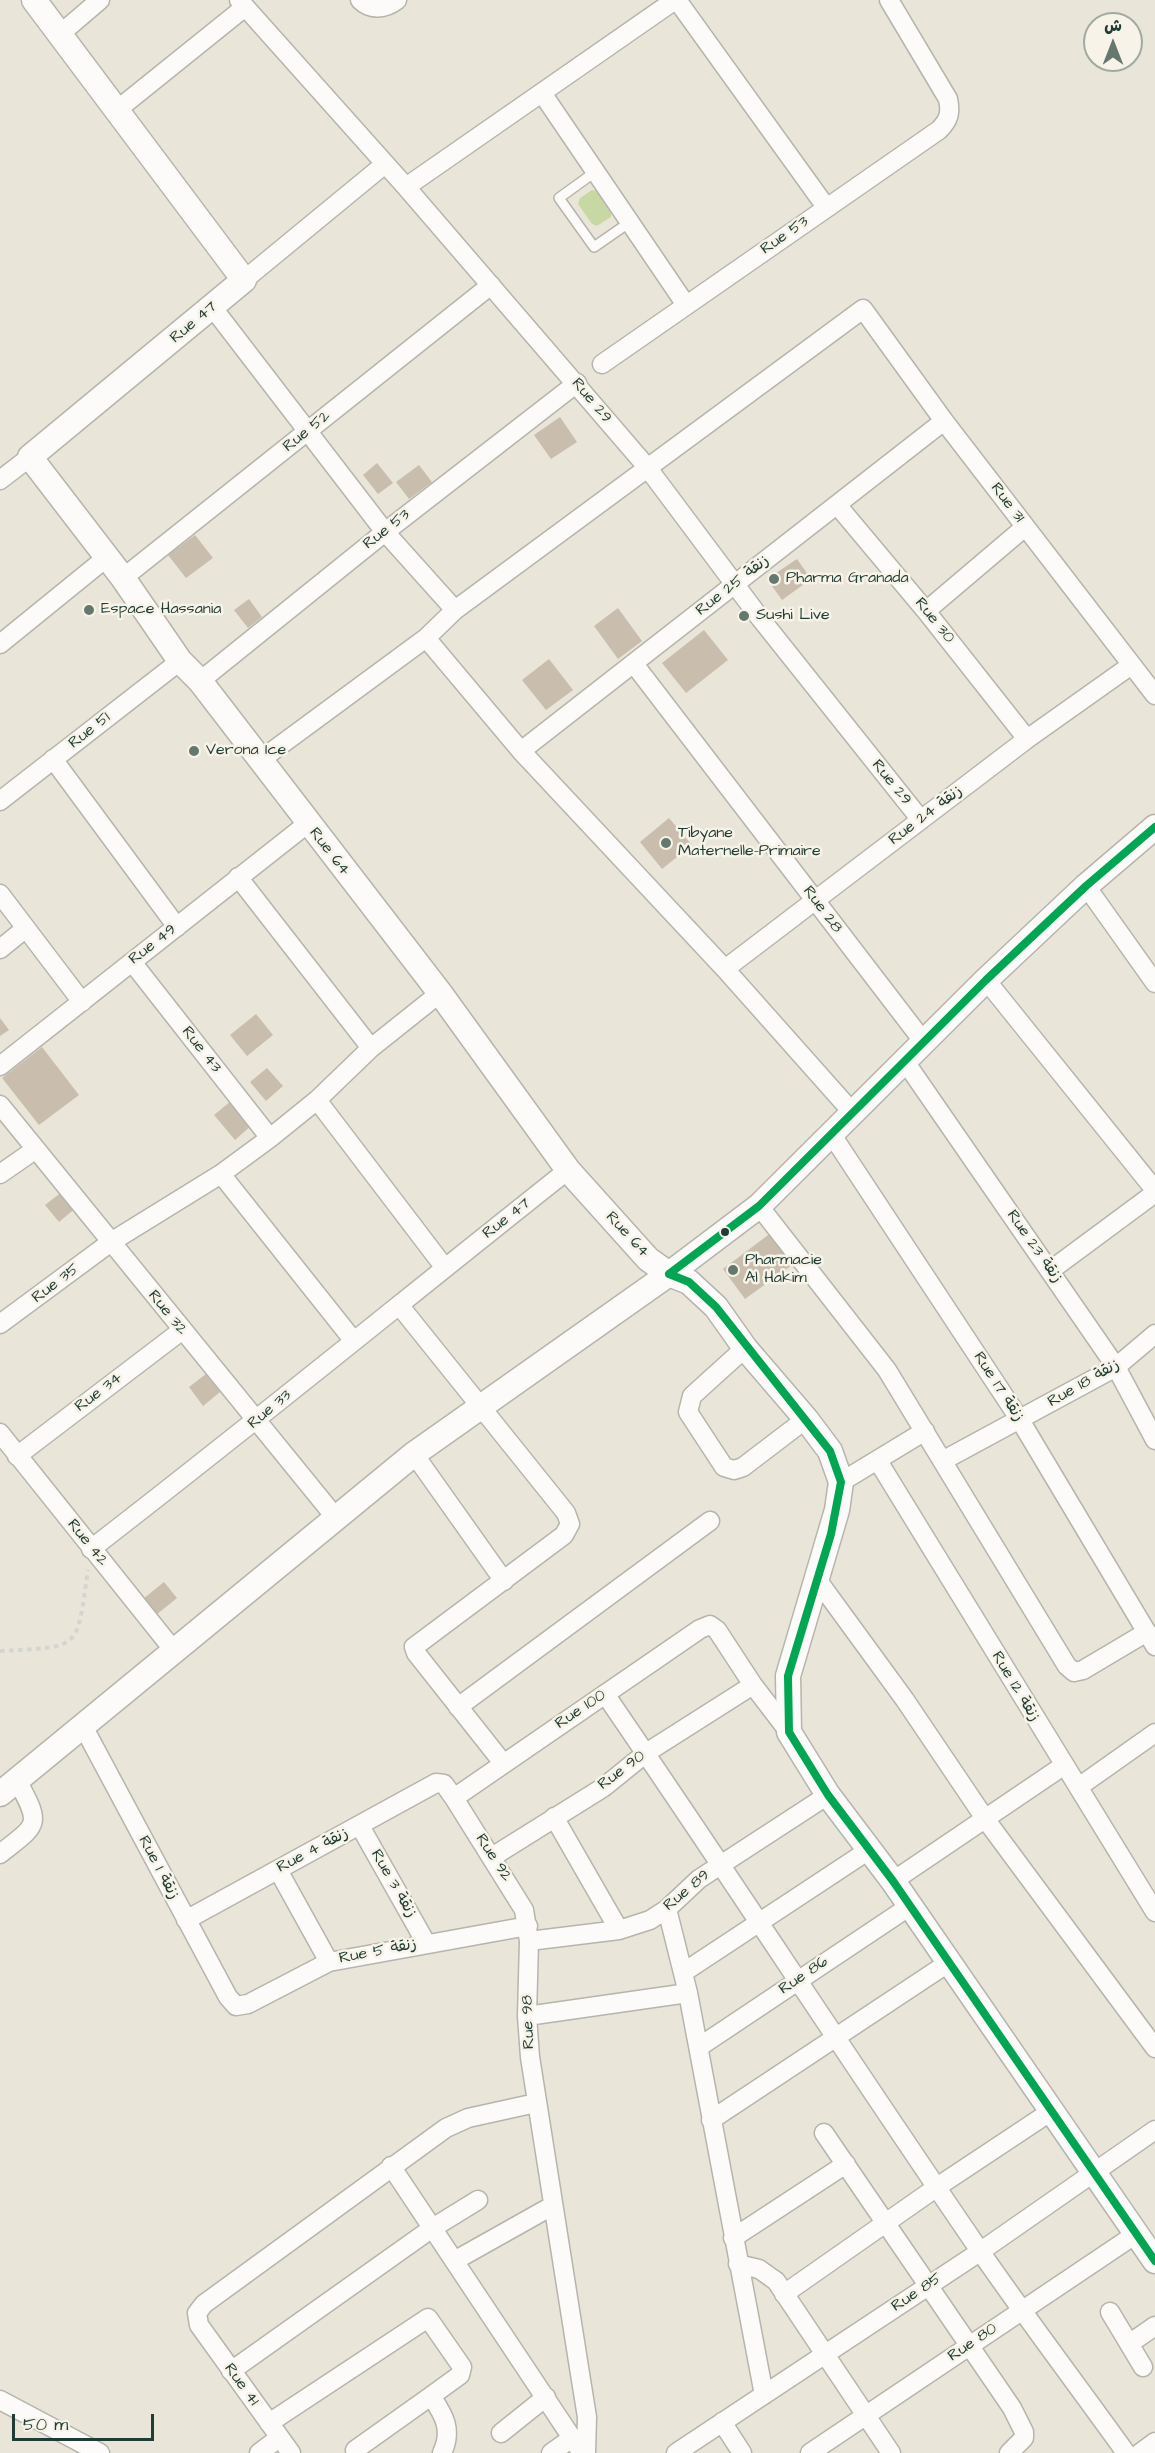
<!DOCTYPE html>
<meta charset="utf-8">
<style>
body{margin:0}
#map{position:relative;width:1155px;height:2453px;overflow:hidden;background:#eae5d9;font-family:"Architects Daughter","Playpen Sans Arabic",sans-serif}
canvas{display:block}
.north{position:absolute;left:1083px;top:12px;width:60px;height:60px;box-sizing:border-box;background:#f7f3e8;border:2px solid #a1aaa0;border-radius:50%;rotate:0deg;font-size:16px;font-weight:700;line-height:24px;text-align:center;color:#1f3d34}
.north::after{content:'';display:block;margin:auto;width:21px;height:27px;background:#66786e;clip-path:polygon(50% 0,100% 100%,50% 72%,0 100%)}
.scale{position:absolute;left:12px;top:2414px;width:142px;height:27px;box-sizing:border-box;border:3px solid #1f3d34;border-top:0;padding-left:8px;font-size:18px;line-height:21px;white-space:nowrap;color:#1f3d34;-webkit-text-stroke:4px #f7f3e8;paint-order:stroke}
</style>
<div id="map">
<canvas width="1155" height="2453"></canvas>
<div class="north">ش</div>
<div class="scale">50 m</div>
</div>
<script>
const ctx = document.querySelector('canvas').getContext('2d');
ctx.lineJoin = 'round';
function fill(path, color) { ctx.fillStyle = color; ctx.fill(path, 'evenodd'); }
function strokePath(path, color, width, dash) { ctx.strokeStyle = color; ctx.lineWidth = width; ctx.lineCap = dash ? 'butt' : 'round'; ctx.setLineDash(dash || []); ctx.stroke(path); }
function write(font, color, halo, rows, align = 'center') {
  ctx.font = font + ' "Architects Daughter","Playpen Sans Arabic",sans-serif'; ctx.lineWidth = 5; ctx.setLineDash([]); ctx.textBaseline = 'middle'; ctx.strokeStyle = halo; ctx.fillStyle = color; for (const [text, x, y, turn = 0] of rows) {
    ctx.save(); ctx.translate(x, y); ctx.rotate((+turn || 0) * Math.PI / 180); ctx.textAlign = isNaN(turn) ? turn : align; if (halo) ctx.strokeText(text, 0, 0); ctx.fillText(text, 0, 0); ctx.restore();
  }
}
fill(new Path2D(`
 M592,190L597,191L611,213V217L597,226L592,224L578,204L580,198Z`), '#c8d8a3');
fill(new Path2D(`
 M560,417L577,442L551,459L534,435Z
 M377,463L393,483L378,494L363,475Z
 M419,465L432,482L409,499L396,482Z
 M195,535L213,558L186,578L168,555Z
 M797,559L811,579L782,600L767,579Z
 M249,599L262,617L248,628L234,610Z
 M618,608L642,641L618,659L594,626Z
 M704,630L728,660L686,693L662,663Z
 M549,659L573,690L546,710L522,680Z
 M669,818L692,845L662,869L640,842Z
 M256,1014L273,1035L247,1056L230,1035Z
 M0,1018L9,1030L0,1036Z
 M42,1047L79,1095L39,1125L2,1078Z
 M267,1068L283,1086L266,1101L250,1082Z
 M231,1101L252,1125L235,1140L214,1115Z
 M63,1191L77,1207L59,1222L45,1205Z
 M776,1229L799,1260L745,1299L723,1269Z
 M206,1374L220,1392L203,1406L189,1387Z
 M164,1582L177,1598L151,1619L138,1603Z`), '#c9bdad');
const service = new Path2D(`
 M595,172L559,198L594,247L630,222`);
const minor = new Path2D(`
 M239,0L406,187L647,467L760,618L921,820
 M360,0C371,11 385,9 397,0
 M677,0L826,207
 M59,35L100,0
 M542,93L686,305
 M117,110L245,7
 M406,187L675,0
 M244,280L385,164
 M213,308L385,532L455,610
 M602,364L939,130C949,120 951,113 948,99L889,0
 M0,480L30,457
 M838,506L926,611L1027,739
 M123,578L491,285
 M926,611L1025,527
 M426,638L521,751L725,969L853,1113
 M0,644L106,558
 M634,664L923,1041
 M200,681L385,532L577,383
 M521,751L944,421
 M53,759L177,927
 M259,761L426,638L455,610L863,309L944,421L1155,695
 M0,801L180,661
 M238,877L371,1048
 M1086,886L1155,983
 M0,894L82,1002
 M0,949L26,928
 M132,962L270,1138
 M725,969L1027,739L1130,666
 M986,980L1155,1190
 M904,1060L1116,1367L1155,1440
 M0,1066L307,824
 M317,1100L445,1268
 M0,1105L336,1518
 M832,1135L1020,1420L1155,1646
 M0,1174L36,1149
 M221,1174L353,1340
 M759,1206L887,1370L1067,1666L1074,1672L1083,1670L1147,1632
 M1051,1270L1155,1193
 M399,1305L566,1513L570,1524L564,1535L414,1647L416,1653L503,1763
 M0,1324L111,1242L221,1174L270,1138L317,1100L371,1048L440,993
 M745,1348L692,1396L688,1412L724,1467L734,1470L743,1467L806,1419
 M0,1433L175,1652
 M414,1454L504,1581
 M17,1456L181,1331
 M944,1460L1116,1367L1155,1334
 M878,1461L1155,1912
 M841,1482L925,1431
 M91,1549C252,1425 409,1296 568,1170
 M816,1578L905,1700L986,1820L1155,2048
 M605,1694C732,1879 853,2066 980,2251C1027,2319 1078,2386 1126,2453
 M458,1707L710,1521
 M84,1728L228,1997L236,2006L248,2004L329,1962L528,1926
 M1080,1786L1155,1733
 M454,1798L700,1629L710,1625L717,1630L753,1685L789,1732
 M554,1817L619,1930
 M360,1826L426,1943
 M0,1854C38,1824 42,1826 18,1782
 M492,1857L604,1787L646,1753L753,1685
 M278,1870L329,1962
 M893,1881L1063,1766
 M667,1909L688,1993L764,2395
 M186,1920L436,1783L444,1784L454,1798L524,1910L529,1941L527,2016L530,2057L581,2380L587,2417L586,2453
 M529,1941L619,1930L650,1920L667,1909L699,1879L828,1795
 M684,1972L869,1850
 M527,2016L688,1993
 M699,2047L910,1906
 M711,2120L948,1963
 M824,2133L1012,2408L1024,2432V2438L1009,2453
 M391,2166L582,2453
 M733,2238L846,2164
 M454,2261L552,2206
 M738,2264L759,2269L776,2281L891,2453
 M784,2294L937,2187L1050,2112
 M1110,2312L1143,2367
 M1129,2344L1155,2326
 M231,2371L431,2229L478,2200
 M0,2400L100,2453
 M722,2422L742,2453
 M269,2423L428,2318L462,2367L460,2375L431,2396C444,2415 453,2430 442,2453
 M501,2433L546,2397
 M355,2450L431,2396
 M259,2453L279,2438
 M291,2453L199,2325L197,2313L204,2304L446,2128L468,2118L536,2103
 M551,2453L572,2438
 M676,2453L981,2251L1155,2130
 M810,2453L1136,2234
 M1140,2453L1155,2442`);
const tertiary = new Path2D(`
 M34,0L244,280L30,457L123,578L180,661L200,681L440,993L568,1170L648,1259L669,1274L689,1282L716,1307L745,1348L806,1419L830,1451L841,1482L837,1510L788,1676L789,1732L828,1795L893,1881L1155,2261
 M0,1794L414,1454L669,1274L759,1206L986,980L1086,886L1155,827`);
strokePath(service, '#b5b5ac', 12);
strokePath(minor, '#b5b5ac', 21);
strokePath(tertiary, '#b5b5ac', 27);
strokePath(new Path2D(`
 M0,1651C82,1646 76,1652 88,1570`), '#d4d4d0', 4, [4.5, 4.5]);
strokePath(service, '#fcfbf9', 9);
strokePath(minor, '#fcfbf9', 18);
strokePath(tertiary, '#fcfbf9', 24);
strokePath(new Path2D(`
 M669,1274L689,1282L716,1307L830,1451L841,1482L831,1534L788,1676L789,1732L828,1795L893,1881L1155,2261
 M669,1274L759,1206L986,980L1086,886L1155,827`), '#00a651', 8);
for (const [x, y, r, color] of [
 [774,579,6,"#66786e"],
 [89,610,6,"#66786e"],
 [744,616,6,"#66786e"],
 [194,751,6,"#66786e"],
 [666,843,6,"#66786e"],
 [725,1232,5,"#1f3d34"],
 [733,1270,6,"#66786e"]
]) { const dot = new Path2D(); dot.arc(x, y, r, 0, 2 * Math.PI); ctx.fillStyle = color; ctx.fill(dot); strokePath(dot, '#f7f3e8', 2); }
write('16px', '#1f3d34', '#f7f3e8', [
 ["Rue 53",785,236,-35],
 ["Rue 47",194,323,-40],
 ["Rue 29",591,401,50],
 ["Rue 52",307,432,-39],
 ["Rue 31",1007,503,53],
 ["Rue 53",387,530,-38],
 ["Rue 25 زنقة",733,586,-38],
 ["Rue 30",934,621,51],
 ["Rue 51",90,731,-38],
 ["Rue 29",891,783,51],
 ["Rue 24 زنقة",926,816,-37],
 ["Rue 64",329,852,52],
 ["Rue 28",822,910,53],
 ["Rue 49",153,945,-38],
 ["Rue 43",201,1050,52],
 ["Rue 47",507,1219,-38],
 ["Rue 64",627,1235,47],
 ["Rue 23 زنقة",1034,1247,55],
 ["Rue 35",56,1284,-37],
 ["Rue 32",167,1313,51],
 ["Rue 18 زنقة",1084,1384,-30],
 ["Rue 17 زنقة",998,1387,57],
 ["Rue 34",99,1393,-37],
 ["Rue 33",270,1410,-40],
 ["Rue 42",87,1543,51],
 ["Rue 12 زنقة",1015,1687,59],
 ["Rue 100",581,1710,-34],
 ["Rue 90",622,1771,-37],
 ["Rue 4 زنقة",313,1851,-28],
 ["Rue 92",493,1858,57],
 ["Rue 1 زنقة",158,1868,62],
 ["Rue 3 زنقة",393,1884,60],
 ["Rue 89",687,1891,-40],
 ["Rue 5 زنقة",378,1952,-11],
 ["Rue 86",804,1976,-34],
 ["Rue 98",529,2022,-92],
 ["Rue 85",917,2293,-34],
 ["Rue 80",973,2343,-34],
 ["Rue 41",241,2385,54]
]);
write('16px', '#1f3d34', '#f7f3e8', [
 ["Pharma Granada",786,579],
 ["Espace Hassania",101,610],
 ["Sushi Live",756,616],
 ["Verona Ice",206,751],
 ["Tibyane",678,834],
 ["Maternelle-Primaire",678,852],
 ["Pharmacie",745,1261],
 ["Al Hakim",745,1279]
], 'left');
</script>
